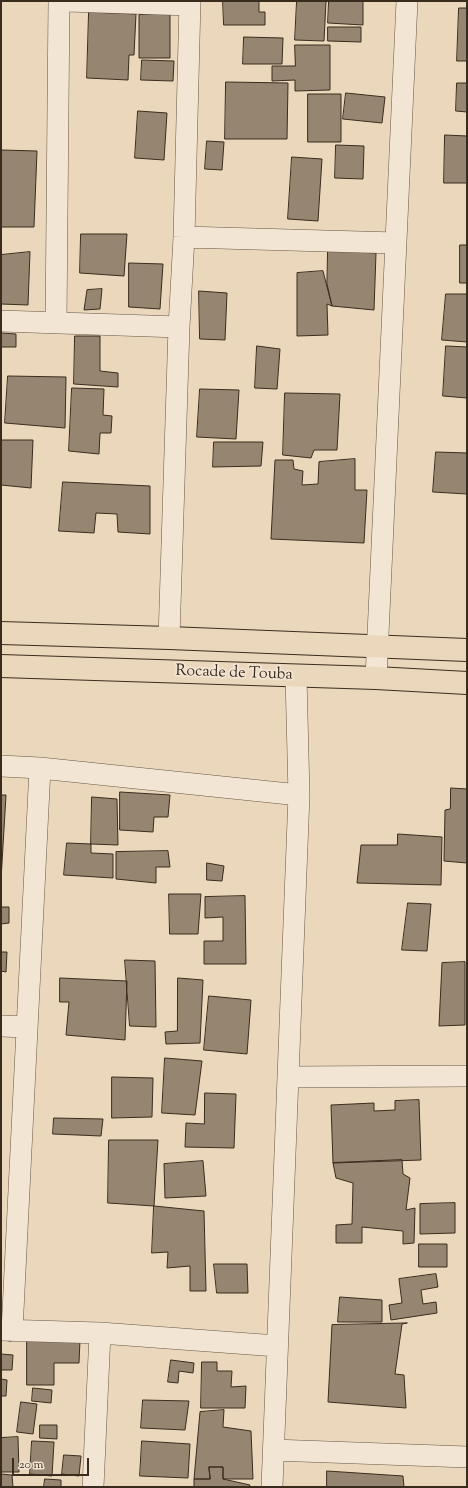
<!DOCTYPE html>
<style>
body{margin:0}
#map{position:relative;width:468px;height:1488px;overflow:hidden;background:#ebd7bc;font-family:"Sorts Mill Goudy",serif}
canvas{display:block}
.frame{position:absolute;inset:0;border:2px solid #3a2c1d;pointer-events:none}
.scale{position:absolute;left:12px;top:1458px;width:77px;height:18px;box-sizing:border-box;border:2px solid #3a2c1d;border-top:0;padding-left:5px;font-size:12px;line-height:14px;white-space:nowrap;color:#3a2c1d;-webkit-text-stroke:3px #f2e5d3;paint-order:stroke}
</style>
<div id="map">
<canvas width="468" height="1488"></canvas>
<div class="frame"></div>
<div class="scale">20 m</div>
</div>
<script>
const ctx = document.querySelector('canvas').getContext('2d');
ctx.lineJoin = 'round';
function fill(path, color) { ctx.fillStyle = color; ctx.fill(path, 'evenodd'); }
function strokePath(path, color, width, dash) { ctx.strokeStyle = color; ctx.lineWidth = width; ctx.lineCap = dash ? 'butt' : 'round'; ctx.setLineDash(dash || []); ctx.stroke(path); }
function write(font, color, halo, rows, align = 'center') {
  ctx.font = font + ' "Sorts Mill Goudy",serif'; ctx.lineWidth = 3.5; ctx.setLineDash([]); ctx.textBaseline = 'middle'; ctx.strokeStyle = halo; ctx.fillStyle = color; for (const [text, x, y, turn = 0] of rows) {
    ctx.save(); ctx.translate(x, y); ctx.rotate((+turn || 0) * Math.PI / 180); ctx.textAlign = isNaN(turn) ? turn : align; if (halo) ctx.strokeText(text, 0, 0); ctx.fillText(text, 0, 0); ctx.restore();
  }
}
const building = new Path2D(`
 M223,1H259V12H265V25H224Z
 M297,1H326L324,41L295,40Z
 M329,1H363V25L328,23Z
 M459,8H467V61H457Z
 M89,12L136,14L134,55H129L128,80L87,78Z
 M170,14V58H139V15Z
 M328,27H361V42L328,41Z
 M244,37L283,38L282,64H243Z
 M295,45H330V90L295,91V80L272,81V66H295Z
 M142,60L174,61L173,81L141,80Z
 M226,82L288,83L287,139H225Z
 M457,83H467V112L456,111Z
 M346,93L385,97L382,123L343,119Z
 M308,94H341V142H308Z
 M138,111L167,113L164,160L135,158Z
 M445,135L467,136V183H444Z
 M207,141L224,142L222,170L205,169Z
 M336,145L364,146L363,179L335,178Z
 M1,150L37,151L34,227H1Z
 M292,157L322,159L318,221L288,219Z
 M81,234H127L124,276L80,273Z
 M460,245H467V283H460Z
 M328,250L376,253L374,310L332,306L327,284Z
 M30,252L28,305L1,304V255Z
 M129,263L163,264L160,309L129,307Z
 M323,271L332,306L327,304L328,335L297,336V273Z
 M102,289L100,309L84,310L87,290Z
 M199,291L227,293L225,340L200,339Z
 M446,294H467V342L442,340Z
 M1,333L16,334V347H1Z
 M75,336H100V371L118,373V387L74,384Z
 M257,346L280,349L277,389L255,388Z
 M446,346L467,347V398L443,396Z
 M8,376L66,377L65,428L5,423Z
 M72,388L104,389L103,415L112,416L111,433H100L99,454L69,451Z
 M200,389L239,390L236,439L197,437Z
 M285,393L340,394L337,450H314L311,458L283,455Z
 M1,440H33L31,488L1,485Z
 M214,442H263L261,466L213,467Z
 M436,452L467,453V494L433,492Z
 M355,459V490H367L364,543L271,539L275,460H293L294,469L303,471L302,485L318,484L319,462Z
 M63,482L150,486V534L118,532L117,514L96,513L94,533L59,531Z
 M451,788L467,789V863L444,861L445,810L450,809Z
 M120,792L170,795L168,817H154L153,832L120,830Z
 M1,795H6L1,880Z
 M92,797L117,799L118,845L91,844Z
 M398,834L442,837L441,885L357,883L361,845H397Z
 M67,843L91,844V853L113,854V878L64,875Z
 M168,851L170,867H156V883L116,879V852Z
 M207,863L224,866L222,881L207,880Z
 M169,894H201L198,934H170Z
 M245,896L246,964H204V941H223V917L205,918V897Z
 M408,903L431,904L427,951L402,950Z
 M1,907H9V923L1,924Z
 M1,952H7L6,972L1,971Z
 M125,960L155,961L156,1027L130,1026Z
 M465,962V1025L439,1026L442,963Z
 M60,978L127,981L125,1040L66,1035L69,1002H60Z
 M178,978L203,980L200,1043L166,1044L165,1032L177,1031Z
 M209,996L251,1000L247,1054L204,1050Z
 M165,1058L202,1061L195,1115L162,1113Z
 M112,1077L153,1078L152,1117L112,1118Z
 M205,1093L236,1094L234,1148L185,1147L186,1123L204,1124Z
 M419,1100L421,1160L333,1163L331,1105L374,1103V1111L395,1110V1101Z
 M54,1118L103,1119L101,1136L53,1134Z
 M109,1140H158L154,1206L108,1203Z
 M402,1160L403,1174L410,1178L406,1210L415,1208L414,1243L403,1244V1231L362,1227V1243H336V1225L352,1224L353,1183L336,1178L333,1163Z
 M203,1161L206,1196L165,1198L164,1164Z
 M455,1203V1233L420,1234V1204Z
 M154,1206L204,1211L206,1291H190V1266L167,1268L168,1252L152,1253Z
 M419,1244H447V1267H419Z
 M214,1264H247L248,1293H217Z
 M436,1274L438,1287L421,1290L423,1304L436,1302L437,1313L391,1320L389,1305L402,1303L399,1279Z
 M340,1297L382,1300V1322H338Z
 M407,1323L402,1324L395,1374L404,1375L406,1408L328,1402L332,1325Z
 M27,1340H80L79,1363H54V1385H27Z
 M1,1354L13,1355L12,1370H1Z
 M171,1360L194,1363L193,1373L179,1371L178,1383L168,1382Z
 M202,1362H217V1371H232L231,1387L246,1386L245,1408H201Z
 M1,1379L7,1380L6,1396H1Z
 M33,1388L52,1390L51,1403L32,1401Z
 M143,1400L189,1401L185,1430L141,1428Z
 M21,1402L37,1404L33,1434L17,1432Z
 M224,1410L223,1427L251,1431L253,1479H223V1467H209L210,1479H194L200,1412Z
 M40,1425H57V1439L40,1438Z
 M18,1437L19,1472H1V1438Z
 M32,1441L54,1442L52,1476L30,1474Z
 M142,1441L190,1444L188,1478L140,1476Z
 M64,1455L81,1456L79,1476L62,1474Z
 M209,1467H223V1479L250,1485L249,1487H194V1479H210Z
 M327,1471L403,1476L404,1487H327Z
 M1,1474L12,1475L13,1487H1Z
 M45,1479L61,1480V1487H44Z`);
fill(building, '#968570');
strokePath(building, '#3a2c1d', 1);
const minor = new Path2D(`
 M67,1L190,5
 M184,237L396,243
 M1,321L179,327
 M56,322L59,1
 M169,638L179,327L184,237L190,1
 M376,678L407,1
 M1,766L40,768L299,795
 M1,1026L27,1027
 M289,1077L467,1076
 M1,1330L100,1333L277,1346
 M12,1331L40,768
 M273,1450L467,1457
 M93,1487L100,1333
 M272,1487L299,795L296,676`);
const primary = new Path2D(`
 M1,633L169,638L467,650
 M1,666L376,678L467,683`);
strokePath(minor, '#665745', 22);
strokePath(primary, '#3a2c1d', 24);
strokePath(minor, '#f2e5d3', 21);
strokePath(primary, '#ebd7bc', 22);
write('16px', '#3a2c1d', '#f2e5d3', [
 ["Rocade de Touba",234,674,2]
]);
</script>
